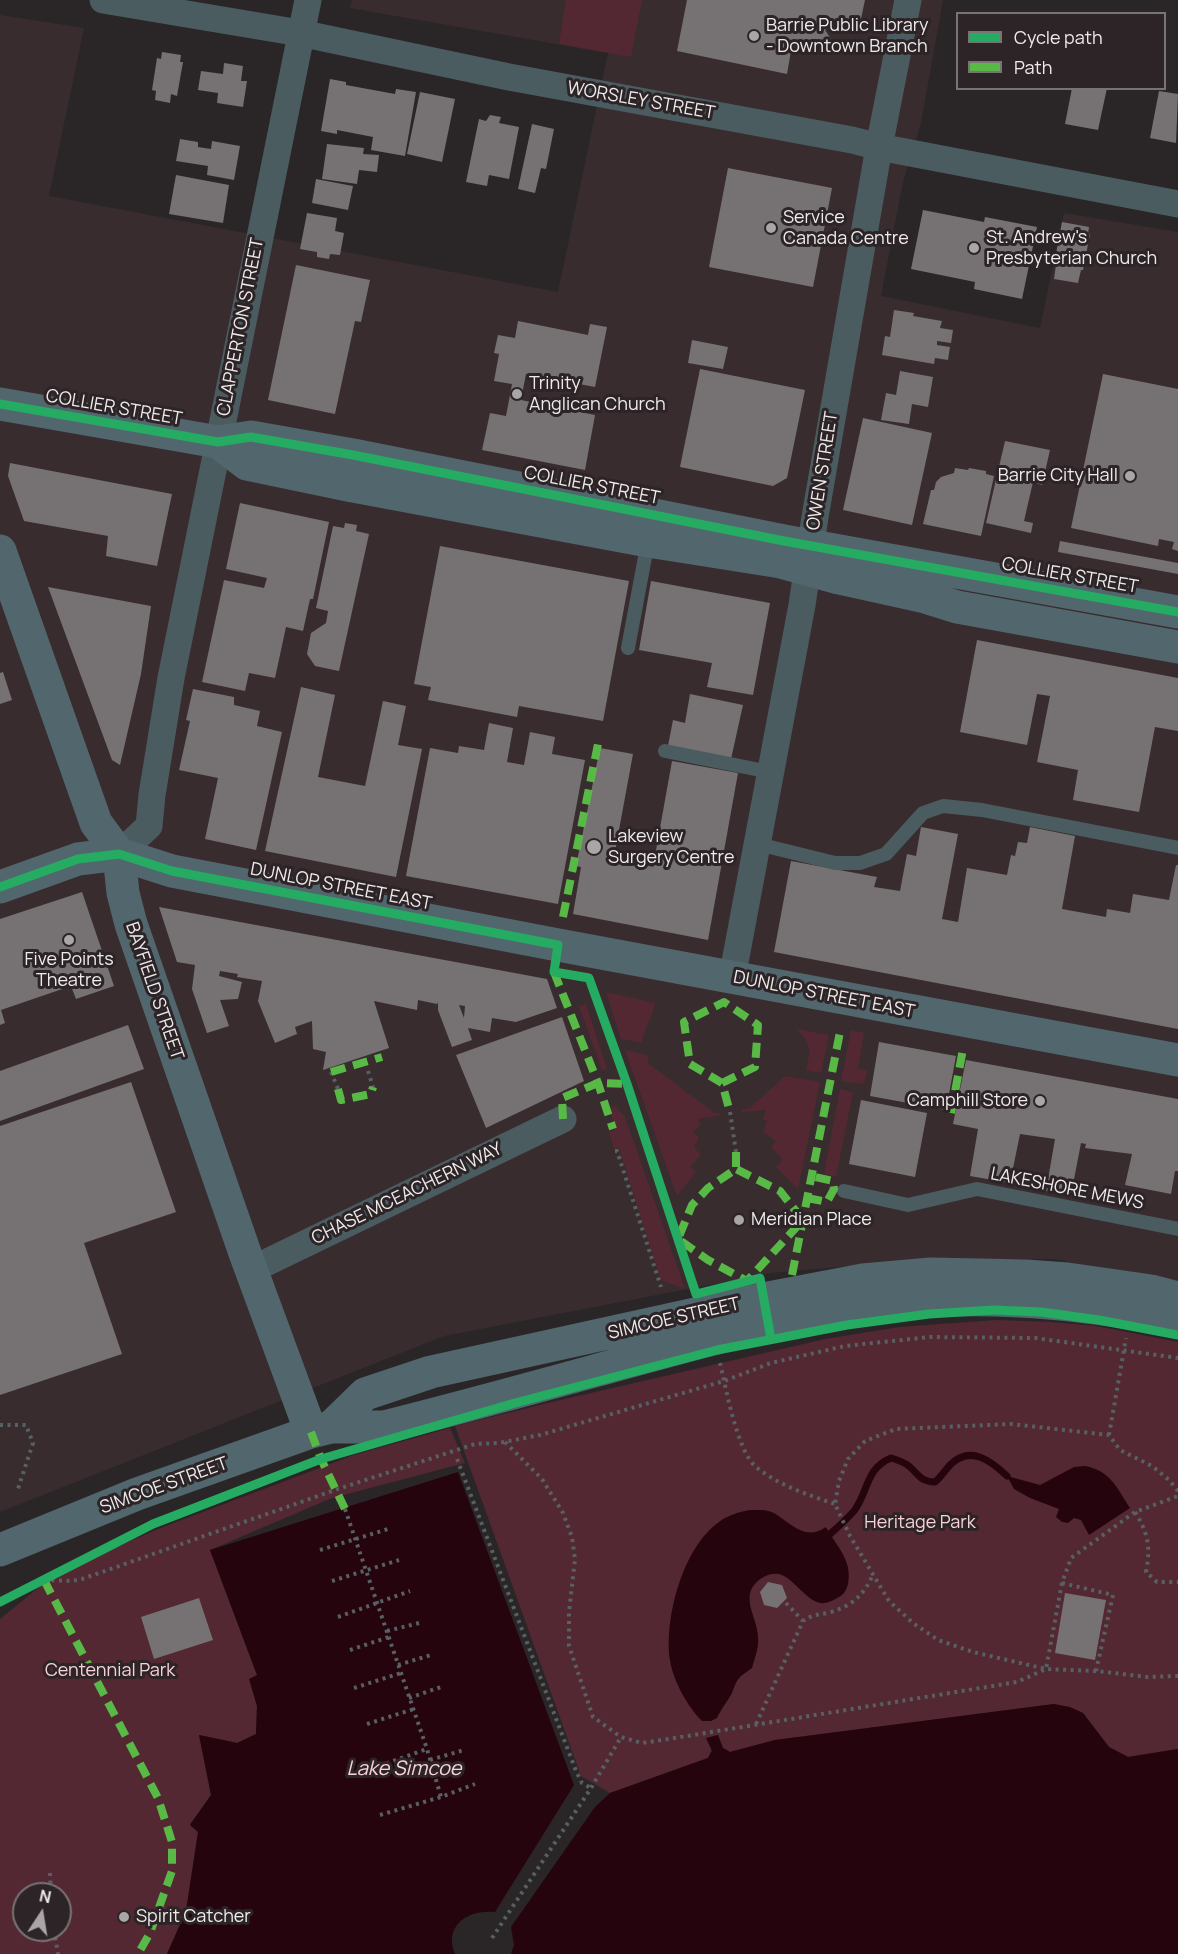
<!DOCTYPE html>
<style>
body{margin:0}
#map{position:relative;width:1178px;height:1954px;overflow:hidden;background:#2a2627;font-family:Manrope,sans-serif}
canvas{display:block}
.legend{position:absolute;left:956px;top:12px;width:210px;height:78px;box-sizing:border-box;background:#2c2426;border:2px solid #7a7375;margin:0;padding:8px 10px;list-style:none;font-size:18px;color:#efeaeb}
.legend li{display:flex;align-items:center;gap:12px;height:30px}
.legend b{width:30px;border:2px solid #7a7375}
.north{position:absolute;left:12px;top:1882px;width:60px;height:60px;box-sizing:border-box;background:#2c2426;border:2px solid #7a7375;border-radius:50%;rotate:12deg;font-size:16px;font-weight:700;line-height:24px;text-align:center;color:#efeaeb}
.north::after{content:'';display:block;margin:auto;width:21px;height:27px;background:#aaa5a6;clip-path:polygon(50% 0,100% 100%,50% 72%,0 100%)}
</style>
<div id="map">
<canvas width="1178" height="1954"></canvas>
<ul class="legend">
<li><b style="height:8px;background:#26ab63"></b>Cycle path</li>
<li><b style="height:8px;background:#58b947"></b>Path</li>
</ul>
<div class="north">N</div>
</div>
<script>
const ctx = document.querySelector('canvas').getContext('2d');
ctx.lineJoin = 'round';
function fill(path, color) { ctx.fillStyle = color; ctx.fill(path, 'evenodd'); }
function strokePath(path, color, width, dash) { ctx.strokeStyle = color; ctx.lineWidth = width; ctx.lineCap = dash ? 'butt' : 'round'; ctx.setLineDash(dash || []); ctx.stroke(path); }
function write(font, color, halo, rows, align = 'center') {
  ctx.font = font + ' Manrope,sans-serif'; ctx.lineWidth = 6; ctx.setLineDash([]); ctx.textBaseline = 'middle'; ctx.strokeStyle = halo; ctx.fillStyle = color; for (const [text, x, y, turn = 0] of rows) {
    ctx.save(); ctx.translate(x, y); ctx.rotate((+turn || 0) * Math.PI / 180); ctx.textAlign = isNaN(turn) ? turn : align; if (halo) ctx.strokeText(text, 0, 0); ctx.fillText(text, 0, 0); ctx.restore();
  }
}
fill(new Path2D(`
 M352,0H943L921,123L903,182L881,296L1040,328L1064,213L1178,232V1282L1054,1259L914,1260L771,1273L444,1336L0,1512V15L84,28L49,196L558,292L608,53L350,8Z`), '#392c2e');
fill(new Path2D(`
 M566,0H642L631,57L559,44Z
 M606,992L655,1003C653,1017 643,1029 642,1043L621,1039Z
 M586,1004L607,1069L602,1070L579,1006Z
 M796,1029L829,1035L821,1073L806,1070L810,1051L806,1040Z
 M851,1030L864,1033L858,1069L867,1070L864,1084L841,1081Z
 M625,1050L647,1055L649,1064L714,1113H720L721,1115L698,1119L701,1125L693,1131L699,1138L694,1147L701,1155L690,1167L696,1172L677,1196Z
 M785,1076L820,1082L798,1189L776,1167L783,1160L771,1147L776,1141L763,1132L767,1121L763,1119L766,1110L742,1112V1110L750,1108Z
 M840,1089L853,1092L836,1177L824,1174Z
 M615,1106L625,1117L685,1289L661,1280L619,1148L614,1149L609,1132L615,1129L609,1107Z
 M996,1320L1051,1322L1096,1326L1178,1342V1749L1128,1757L1109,1747L1083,1713L1054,1704L775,1740L730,1752L723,1748L717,1735L708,1758L610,1793L581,1776L455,1426L552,1402L825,1339L899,1327Z
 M450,1428L465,1463L332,1498L210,1550L257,1675L250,1680L257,1706L256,1734L238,1743L199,1735L211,1795L190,1824L198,1832L186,1911L167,1954H0V1619L43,1584L94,1557L158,1529L354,1455ZM24,1894H60V1930H24Z`), '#532832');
fill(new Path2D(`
 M1085,1466C1111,1471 1117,1488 1130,1508L1089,1535L1081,1520L1074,1518L1068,1523L1062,1522L1056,1517L1059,1509L1030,1498L1014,1489L1007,1476L1040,1485L1074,1467Z
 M458,1472L574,1785L495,1912C469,1909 443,1925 455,1954H167L186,1911L198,1832L190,1825L211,1795L199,1735L237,1743L256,1734L257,1706L249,1679L257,1675L210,1550Z
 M750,1510C758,1510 766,1509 774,1513C791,1523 805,1542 826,1527C836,1546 853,1560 848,1584C846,1591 844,1595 837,1598C832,1601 826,1604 820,1603C804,1599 794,1578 779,1574C769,1572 757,1579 752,1588C744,1602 758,1622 758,1637C759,1648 755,1657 752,1668C738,1678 738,1677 732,1693C729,1699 721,1709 717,1718L711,1721H702C688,1707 673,1681 670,1660C664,1618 683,1547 719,1522C728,1515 739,1512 750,1510Z
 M1054,1704L1070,1707L1083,1713L1109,1747L1128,1757L1178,1749V1954H511L514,1945L511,1927L595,1807L610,1793L708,1758L712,1751L706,1738L718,1735L723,1748L730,1752L775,1740Z`), '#25040e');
strokePath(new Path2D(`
 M830,1534C838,1527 847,1519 854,1511C869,1491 865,1469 891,1458C898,1460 905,1462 910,1467C919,1475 921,1482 935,1482C941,1477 945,1470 951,1464C971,1445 991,1461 1007,1476`), '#25040e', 7);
fill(new Path2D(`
 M687,0H865L859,28L837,22L825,30L833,42L814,53L806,42L791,51L787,74L677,51Z
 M162,52L181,55L180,62H183L177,96L171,94L170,103L155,100L156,91L152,90L157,58L161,59Z
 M224,63L243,66L241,81H247L243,107L217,103L218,93L198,90L201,71L223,74Z
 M330,79L346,82V85L395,94L396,89L416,92L405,156L371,150L373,137L337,130V134L321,131Z
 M1072,88H1107L1098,130L1065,124Z
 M1159,91L1178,94L1176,143L1150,138Z
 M420,92L455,99L442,162L407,154Z
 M490,115L501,117L499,123L519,127L509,179L489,175L487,186L466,182L479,119L486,121Z
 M532,124L554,129L546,169L541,168L535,193L518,189Z
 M180,139L198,142V147L211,149L212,141L240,146L234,180L207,175L208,166L176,161Z
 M327,144L364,148L363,154L379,155L377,172L359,170L357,184L322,179Z
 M728,168L832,188L813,287L709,267Z
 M176,175L229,185L223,223L169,214Z
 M316,179L353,186L348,210L312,203Z
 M923,210L984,222L985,217L1037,227L1022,299L974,289L975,282L911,269Z
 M307,213L337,218L335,231L344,233L340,255L330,254L329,259L317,257V252L300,249Z
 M1062,222L1089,227L1088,234H1090L1083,270H1081L1078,283L1054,279L1056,265L1054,264Z
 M296,265L370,280L361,322L355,321L335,414L268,400Z
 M894,310L914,313L913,316L942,321L940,328L953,330L951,343L937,341V345L950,347L948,360L935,358L934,364L882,355L885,336L890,337Z
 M518,321L588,335L590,324L607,327L595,387L526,374L521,400L595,415L585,470L482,450L490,413L506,416L512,384L494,381L499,354L494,353L498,335L515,338Z
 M692,340L728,347L723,369L688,363Z
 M700,369L805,390L787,478L773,486L680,467Z
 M900,371L933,377L928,407L912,404L909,424L881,420L886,393L896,395Z
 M1103,374L1178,389V551L1172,549L1174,542L1159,539L1158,546L1071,528Z
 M863,418L932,433L912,525L843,510Z
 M1005,441L1050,450L1042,485L1033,482L1024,521L1033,523L1031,533L986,523Z
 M10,463L172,494L157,566L106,556L108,536L24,521L8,476Z
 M955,468L968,470L969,468L986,471V474L994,476L981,536L923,524L931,490H934L936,482L941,477L954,473Z
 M240,503L329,522L313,599H310L303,631L286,627L275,678L249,673L245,691L202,682L224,580L264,588L267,578L226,569Z
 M345,523L357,525L356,531L369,534L339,671L315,666L307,654L311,633L326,623L328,611L316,608L333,526L344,528Z
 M1060,541L1178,563V574L1058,552Z
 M440,546L629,581L603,721L519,706L517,717L428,700L431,687L414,684Z
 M651,581L770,603L753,695L707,687L712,663L639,650Z
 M48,587L151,606L141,674L120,765L112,760Z
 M977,640L1178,678V731L1155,727L1139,812L1073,800L1078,770L1037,762L1050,696L1037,694L1027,745L960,732Z
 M3,672L12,700L0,704V673Z
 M301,687L335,695L318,777L365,786L383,701L406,706L398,745L422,749L396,877L265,851Z
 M193,689L234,697V705L260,711L257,726L282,732L256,850L205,839L218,778L179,770L190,721L186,720Z
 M690,694L743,705L731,759L668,746L673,720L685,723Z
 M489,723L513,728L507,762L524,765L530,732L555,737L552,754L585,760L558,904L406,876L430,748L458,753L459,746L484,750Z
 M600,748L633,754L614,857L653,867L672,761L738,773L708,940L573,914L581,867L576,866Z
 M921,827L958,834L942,919L958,922L967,868L1007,875L1011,855L1015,856L1018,842L1027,843L1030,827L1075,836L1062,909L1106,917L1107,909L1130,913L1133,894L1169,900L1176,865H1178V1029L774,952L791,861L877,877L874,887L900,891L907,854L916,856Z
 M82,892L114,986L76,999L71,986L1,1010L5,1023L0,1025V919Z
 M159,907L547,979L557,1008L516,1022L492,1018L490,1032L468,1028L472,1040L452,1047L438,1010V1002L437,1004L418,1000L417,1010L374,1001L389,1048L323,1070L326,1052L313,1049L312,1021L295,1027L297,1034L275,1043L258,1001L262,981L237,977L238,974L220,971L219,976L242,982L238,999L220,1000L229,1026L207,1033L192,989L195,965L177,962ZM459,1005L465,1006L464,1018Z
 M562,1017L584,1081L486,1128L456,1055Z
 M128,1025L144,1069L0,1121V1071Z
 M879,1042L956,1056L946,1110L870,1096Z
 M966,1060L1178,1099V1171H1175L1171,1194L1125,1185L1132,1154L1085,1148L1086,1144L1081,1143L1071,1195L1046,1191L1055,1139L1020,1134L1010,1183L970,1176L978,1129L953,1124Z
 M131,1082L176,1212L84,1243L122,1354L0,1395V1126Z
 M861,1100L927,1113L915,1177L849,1164Z
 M768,1582L782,1585L787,1598L777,1608L764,1605L760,1592Z
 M1065,1593L1106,1600L1095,1660L1055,1653Z
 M199,1598L213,1640L154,1659L141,1617Z`), '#767273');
strokePath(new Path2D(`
 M368,1071L373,1087
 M331,1072L338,1089
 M730,1112L736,1152
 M615,1151H617L661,1287
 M720,1363C726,1388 737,1451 756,1467C778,1485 808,1495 835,1504
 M0,1425H26L33,1443L17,1492
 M1109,1435L1126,1338
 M505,1442L542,1479L563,1513L572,1537L575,1559L569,1612V1646L593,1717L621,1737L642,1743L675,1738L1017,1682L1046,1669L1096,1671L1148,1677L1178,1676
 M457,1459L576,1771L582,1783L591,1788
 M1178,1491L1169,1480L1152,1466L1120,1450L1109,1435L1011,1424L896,1429L865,1441L848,1459L839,1481L835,1504L850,1536L889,1601L913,1623L938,1640L973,1652L1046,1669L1062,1583L1071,1558L1135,1512L1178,1496
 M345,1509L427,1749L441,1797
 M1135,1512C1148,1533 1151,1547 1146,1572L1157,1582H1178
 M320,1550L388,1529
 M44,1580L72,1581L82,1579L335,1490L475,1444L499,1443L540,1435L724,1381L771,1363L845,1346L930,1337L1035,1338L1178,1358
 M332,1581L399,1560
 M1062,1583L1113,1595L1096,1671
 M786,1603L803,1621
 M338,1617L410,1591
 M387,1631L419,1623
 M350,1650L389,1637
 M398,1665L431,1655
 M354,1688L401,1673
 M409,1698L441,1687
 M367,1724L414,1709
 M756,1724L803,1621C812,1614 821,1615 831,1612C854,1605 863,1595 873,1575
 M430,1760L464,1750
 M365,1771L427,1749
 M380,1815L441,1797L475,1784
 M50,1873L51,1894
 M54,1930L58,1954
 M492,1938L591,1788L621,1737`), '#576062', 4, [3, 4.5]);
strokePath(new Path2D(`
 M628,648L648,541
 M665,751L770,772
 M758,844L835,863H860L886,854L923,813L943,806L982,810L1178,848
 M844,1191L908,1205L977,1189L1178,1229`), '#4b5c61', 14);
strokePath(new Path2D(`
 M103,0L300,33L509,77L852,140L879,147L1178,204
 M119,854L149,826L152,795L171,678L308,0
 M732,978L802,605L815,517L879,147L908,0
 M251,1270L563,1119`), '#4b5c61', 27);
strokePath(new Path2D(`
 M0,404L218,442L251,437L353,455L784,541L1178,612
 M218,442L247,464L348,485L648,541L781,562L839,578L925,597L957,607L1178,647
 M0,551L96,823L119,854L123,893L131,924L245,1253L311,1432
 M0,887L78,859L119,854L172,871C507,936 842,999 1178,1060
 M331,1427L365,1394L431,1372L763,1299L863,1280L931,1274L1026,1276L1068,1279L1151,1291L1178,1298
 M0,1550L137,1494L311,1432L331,1427H384C476,1404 568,1378 660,1353C748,1329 838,1305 930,1301C1014,1296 1096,1306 1178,1321`), '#51676d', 33);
strokePath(new Path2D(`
 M563,917L599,739
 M554,972L598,1083L613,1129
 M331,1072L382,1057
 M722,1083L755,1067L758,1025L724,1002L684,1022L690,1064L722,1083L730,1112
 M338,1089L341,1100L371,1094L373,1087
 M951,1113L963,1049
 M563,1119L562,1098L598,1083L627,1084
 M736,1152V1169L708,1188L692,1205L678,1239L708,1260L747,1281L803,1220L780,1191L736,1169
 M807,1198L827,1202L834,1189L833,1181L811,1176
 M792,1275L841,1027
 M311,1432L321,1459L345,1509
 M44,1580L158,1798L172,1842V1871L150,1933L138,1954`), '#58b947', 8, [15, 8]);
strokePath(new Path2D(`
 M0,404L218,442L251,437L353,455L784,541L1178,612
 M0,887L78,859L119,854L172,871L558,945L554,972L589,978L627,1084L696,1294L760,1278L771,1339
 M0,1602L153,1524L321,1459L515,1403L717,1350L847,1325L929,1314L994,1310L1041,1312L1099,1320L1178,1335`), '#26ab63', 9);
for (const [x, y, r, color] of [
 [754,36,6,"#aaa5a6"],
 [771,228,6,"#aaa5a6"],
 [974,248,6,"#aaa5a6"],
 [517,394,6,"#aaa5a6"],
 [1130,476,6,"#aaa5a6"],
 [594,847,8,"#aaa5a6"],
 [69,940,6,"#aaa5a6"],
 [1040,1101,6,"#aaa5a6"],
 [739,1220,6,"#aaa5a6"],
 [124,1917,6,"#aaa5a6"]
]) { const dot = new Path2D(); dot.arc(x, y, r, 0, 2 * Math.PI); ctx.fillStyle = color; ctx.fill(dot); strokePath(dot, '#2c2426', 2); }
write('18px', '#efeaeb', '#2c2426', [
 ["Barrie Public Library",766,26],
 ["- Downtown Branch",766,47],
 ["Service",783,218],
 ["Canada Centre",783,239],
 ["St. Andrew's",986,238],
 ["Presbyterian Church",986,259],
 ["Trinity",529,384],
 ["Anglican Church",529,405],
 ["Barrie City Hall",1118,476,"right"],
 ["Lakeview",608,837],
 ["Surgery Centre",608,858],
 ["Five Points",69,960,"center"],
 ["Theatre",69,981,"center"],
 ["Camphill Store",1028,1101,"right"],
 ["Meridian Place",751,1220],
 ["Spirit Catcher",136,1917]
], 'left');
write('18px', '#efeaeb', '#2c2426', [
 ["WORSLEY STREET",641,101,10],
 ["CLAPPERTON STREET",241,327,-79],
 ["COLLIER STREET",114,408,10],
 ["OWEN STREET",823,471,-81],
 ["COLLIER STREET",592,486,11],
 ["COLLIER STREET",1070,576,10],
 ["DUNLOP STREET EAST",341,887,11],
 ["BAYFIELD STREET",154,991,71],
 ["DUNLOP STREET EAST",824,995,11],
 ["LAKESHORE MEWS",1067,1189,11],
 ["CHASE MCEACHERN WAY",407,1194,-26],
 ["SIMCOE STREET",674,1319,-13],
 ["SIMCOE STREET",164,1486,-20]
]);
write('18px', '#f8d0d7', '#2c2426', [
 ["Heritage Park",920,1523],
 ["Centennial Park",110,1671]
]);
write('italic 20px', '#fad3d9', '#2c2426', [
 ["Lake Simcoe",404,1769]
]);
</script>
